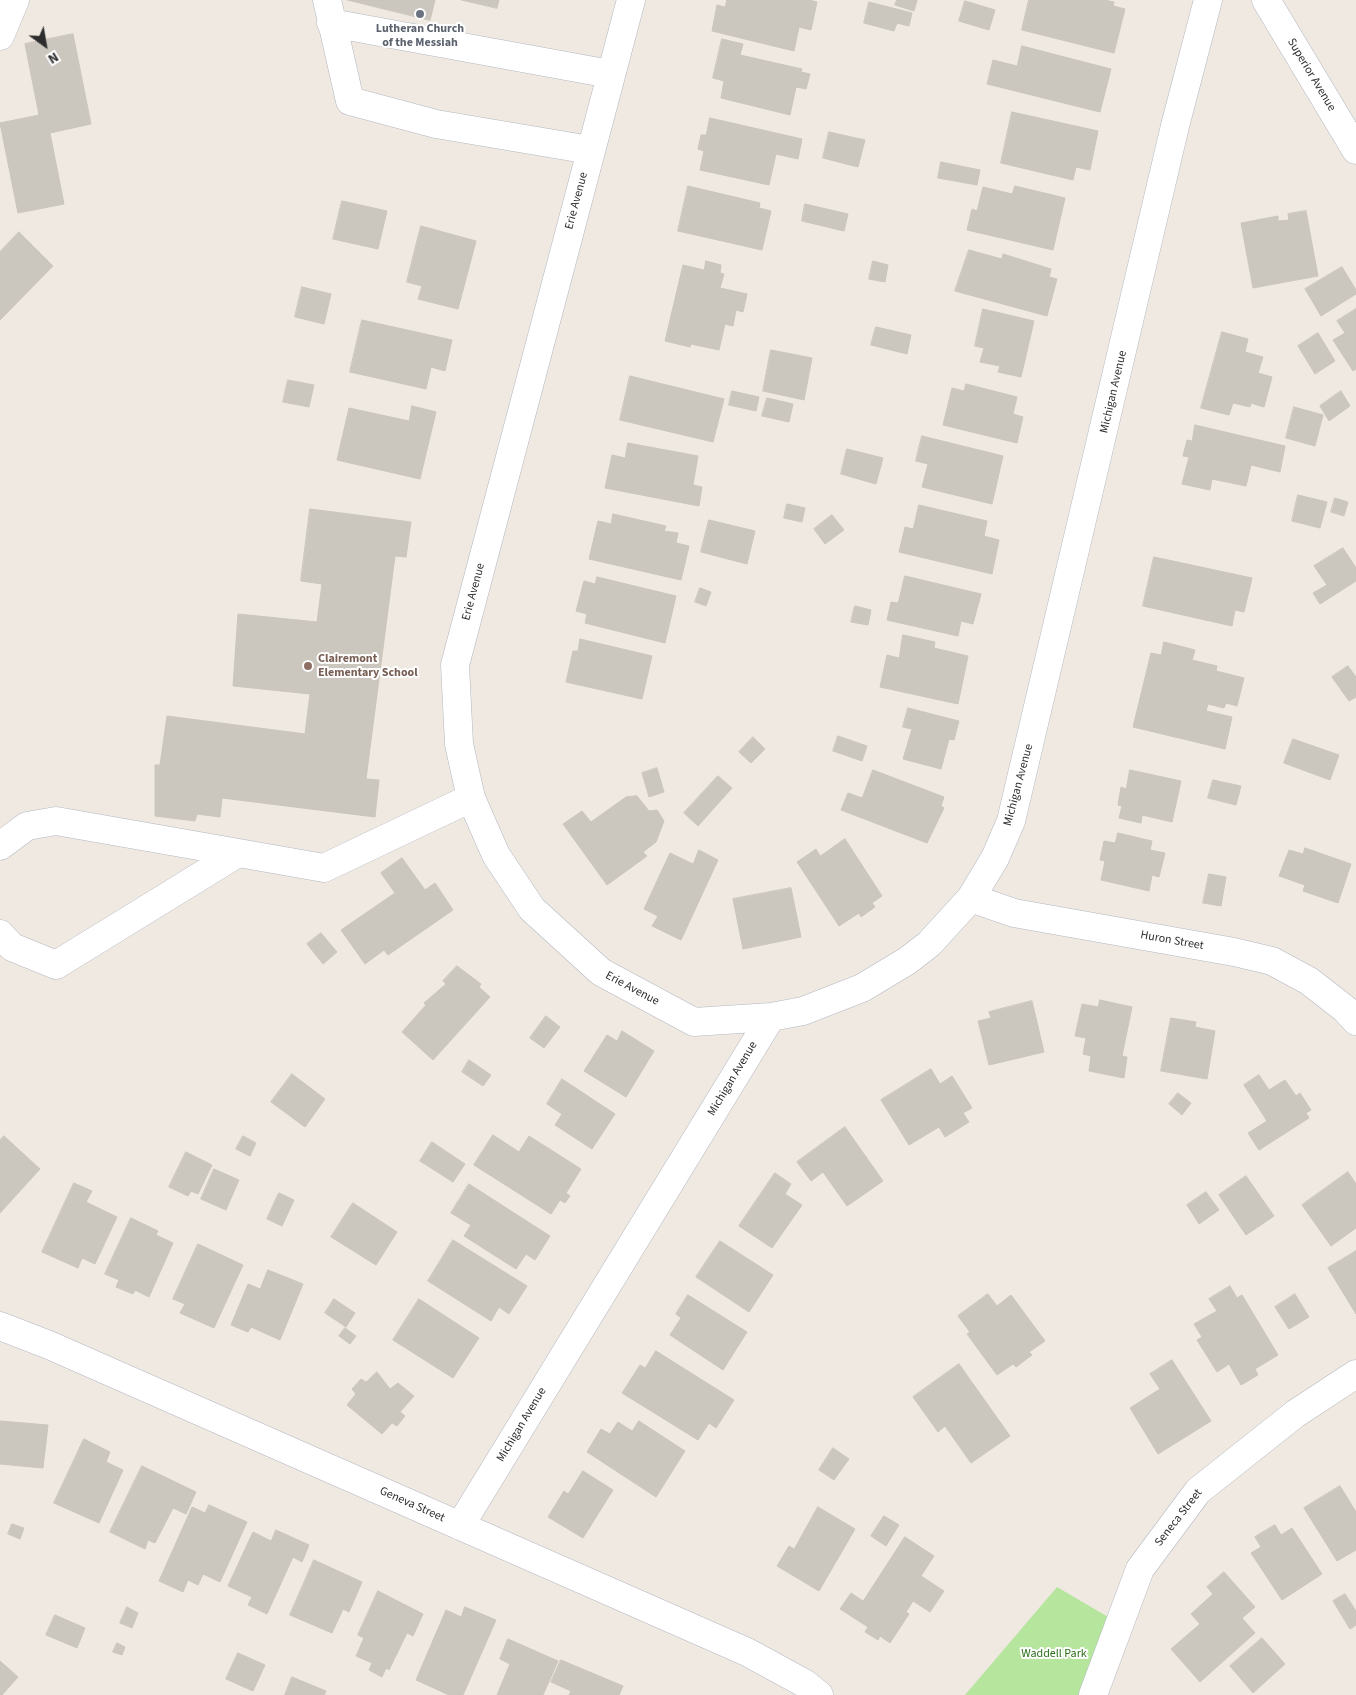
<!DOCTYPE html>
<style>
body{margin:0}
#map{position:relative;width:1356px;height:1695px;overflow:hidden;background:#efe9e1;font-family:"Source Sans 3",sans-serif}
canvas{display:block}
.north{position:absolute;left:20px;top:20px;width:50px;height:50px;-webkit-text-stroke:4px #fff;paint-order:stroke;rotate:148deg;font-size:14px;font-weight:700;line-height:20px;text-align:center;color:#2e2e2e}
.north::after{content:'';display:block;margin:auto;width:18px;height:22px;background:#2e2e2e;clip-path:polygon(50% 0,100% 100%,50% 72%,0 100%)}
</style>
<div id="map">
<canvas width="1356" height="1695"></canvas>
<div class="north">N</div>
</div>
<script>
const ctx = document.querySelector('canvas').getContext('2d');
ctx.lineJoin = 'round';
function fill(path, color) { ctx.fillStyle = color; ctx.fill(path, 'evenodd'); }
function strokePath(path, color, width, dash) { ctx.strokeStyle = color; ctx.lineWidth = width; ctx.lineCap = dash ? 'butt' : 'round'; ctx.setLineDash(dash || []); ctx.stroke(path); }
function write(font, color, halo, rows, align = 'center') {
  ctx.font = font + ' "Source Sans 3",sans-serif'; ctx.lineWidth = 4; ctx.setLineDash([]); ctx.textBaseline = 'middle'; ctx.strokeStyle = halo; ctx.fillStyle = color; for (const [text, x, y, turn = 0] of rows) {
    ctx.save(); ctx.translate(x, y); ctx.rotate((+turn || 0) * Math.PI / 180); ctx.textAlign = isNaN(turn) ? turn : align; if (halo) ctx.strokeText(text, 0, 0); ctx.fillText(text, 0, 0); ctx.restore();
  }
}
fill(new Path2D(`
 M1057,1587L1115,1621L1085,1695H965Z`), '#b6e59e');
const building = new Path2D(`
 M348,0H435L430,20Z
 M462,0H499L497,8Z
 M727,0H809L817,2L811,30L799,27L794,51L712,31L717,5L725,7Z
 M897,0H917L914,11L895,5Z
 M1029,0H1104L1114,2L1113,6L1125,9L1114,53L1022,30Z
 M965,1L995,10L989,30L959,21Z
 M869,2L912,13L909,26L897,23L894,31L864,23Z
 M73,34L91,124L50,133L64,204L18,213L0,123L39,115L25,44Z
 M722,39L743,44L740,55L802,69L801,72L810,74L806,89L796,87L790,115L721,98L724,81L713,78Z
 M1022,46L1111,69L1100,112L987,84L993,60L1017,66Z
 M1012,112L1098,131L1090,170L1076,167L1073,180L1001,163Z
 M710,118L802,139L798,159L776,154L769,185L700,170L704,151L698,149L701,135H706Z
 M829,132L865,140L858,167L823,158Z
 M941,162L980,170L977,185L938,178Z
 M688,186L760,203L759,208L771,211L762,250L678,231Z
 M1015,186L1065,198L1053,250L967,230L972,209L977,211L983,187L1012,194Z
 M342,201L387,211L378,249L333,239Z
 M805,204L848,214L844,231L802,221Z
 M1306,211L1318,276L1253,288L1241,223L1278,216V221L1289,220L1288,214Z
 M421,226L476,241L458,309L418,299L422,286L407,282Z
 M19,232L53,266L0,320V252Z
 M969,250L1002,259L1003,254L1051,269L1049,277L1057,279L1047,316L955,291Z
 M706,261L721,265L720,273L724,274L720,288L747,294L743,312L736,310L733,326L725,324L719,350L691,344L690,347L665,341L683,265L704,270Z
 M873,261L888,265L885,282L869,279Z
 M1342,267L1356,290V294L1321,316L1305,289Z
 M302,287L331,294L324,324L295,317Z
 M983,309L1034,321L1021,377L998,372L1000,366L980,362L984,348L975,346Z
 M1356,309V369L1353,371L1333,340L1345,333L1337,321Z
 M362,320L452,340L445,371L431,367L426,389L350,372Z
 M876,327L911,335L907,354L871,345Z
 M1222,332L1248,339L1245,352L1263,357L1258,373L1272,377L1264,407L1251,403L1250,407L1233,403L1229,415L1201,408Z
 M1318,333L1335,361L1315,374L1298,346Z
 M771,350L812,358L804,400L763,391Z
 M630,376L724,399L713,442L620,420Z
 M288,380L314,385L309,407L283,402Z
 M966,384L1017,397L1013,414L1023,417L1017,443L943,425L952,388L964,391Z
 M732,391L759,397L756,411L729,405Z
 M1341,391L1350,406L1329,421L1320,406Z
 M767,398L793,404L789,422L762,416Z
 M412,406L436,412L420,479L337,460L349,408L409,421Z
 M1294,407L1323,415L1315,446L1286,438Z
 M1195,425L1285,446L1280,472L1251,465L1246,486L1212,479L1210,490L1182,484L1189,457L1183,456L1187,440L1192,441Z
 M922,436L1003,456L992,504L922,487L928,464L916,461Z
 M628,443L698,456L693,485L702,487L699,506L605,488L612,455L625,458Z
 M847,449L883,458L876,484L841,474Z
 M1298,495L1327,502L1320,528L1292,521Z
 M1335,498L1348,502L1344,516L1331,512Z
 M787,504L805,508L802,522L784,518Z
 M919,505L987,521L984,536L999,540L992,574L899,552L905,527L913,529Z
 M310,509L411,522L406,557L395,556L366,779L379,780L375,817L222,798L220,817L197,814L195,821L155,816V765H160L167,716L305,734L310,694L233,686L238,614L317,622L322,584L301,581Z
 M613,514L666,526L664,531L678,533L676,543L689,546L681,580L589,559L598,521L611,524Z
 M832,515L844,530L825,544L814,529Z
 M709,520L755,531L747,564L701,552Z
 M1343,548L1356,568V581L1320,604L1313,593L1327,585L1314,566Z
 M1154,557L1252,578L1244,612L1235,610L1232,626L1143,606Z
 M905,576L981,594L973,624L961,621L958,636L887,620L891,602L898,603Z
 M597,577L676,596L665,643L585,623L587,614L576,611L584,581L595,584Z
 M700,588L711,592L706,606L695,602Z
 M855,606L871,610L868,625L851,622Z
 M903,635L935,642L934,648L968,656L958,704L880,687L887,655L899,658Z
 M580,639L652,656L642,699L566,682L573,651H578Z
 M1164,642L1195,650L1192,660L1217,666L1216,671L1244,678L1237,706L1226,703L1224,708L1208,704L1206,711L1232,717L1225,749L1133,727L1151,653L1161,655Z
 M1348,666L1356,677V697L1349,701L1332,677Z
 M908,708L959,721L954,740L949,739L941,769L903,759L912,729L903,727Z
 M838,736L867,746L862,761L833,751Z
 M753,737L765,749L751,763L739,752Z
 M1293,739L1339,755L1330,780L1284,763Z
 M657,768L664,792L649,797L642,773Z
 M873,770L944,797L941,806L944,808L927,843L841,810L848,793L862,798Z
 M1130,770L1181,781L1172,822L1142,815L1141,823L1119,818L1122,806L1118,805L1121,787L1126,789Z
 M718,776L732,788L698,826L684,813Z
 M1213,780L1241,786L1236,805L1208,798Z
 M637,796L649,811L657,810L664,821L656,842L643,852L647,856L607,885L563,824L582,811L591,822L626,797Z
 M1118,833L1152,841L1150,850L1165,853L1159,877L1152,875L1149,891L1101,880L1105,861L1100,860L1104,841L1115,843Z
 M845,839L882,896L872,903L875,907L861,917L859,913L839,926L797,862L816,849L820,856Z
 M1305,848L1351,864L1338,903L1303,891L1305,885L1279,876L1289,850L1303,854Z
 M699,850L718,860L681,940L652,926L658,916L644,909L670,853L693,864Z
 M402,858L425,890L435,883L453,910L388,955L384,950L365,964L341,930L395,893L381,873Z
 M1209,874L1226,877L1221,906L1203,903Z
 M791,888L801,937L743,949L733,899Z
 M321,933L337,952L323,964L307,944Z
 M457,966L481,984L479,987L490,997L433,1060L402,1032L426,1005L424,1003L446,984L443,981Z
 M1100,1000L1132,1007L1122,1056L1127,1057L1124,1078L1089,1071L1091,1056L1083,1054L1086,1038L1075,1036L1082,1004L1098,1007Z
 M1032,1001L1044,1052L989,1065L978,1021L991,1018L989,1012Z
 M546,1016L560,1027L544,1048L530,1038Z
 M1171,1018L1196,1022L1195,1027L1215,1031L1207,1079L1161,1071Z
 M622,1031L654,1051L626,1097L584,1071L607,1035L617,1041Z
 M469,1060L491,1075L483,1086L462,1072Z
 M931,1069L940,1084L952,1076L972,1108L963,1113L969,1122L945,1137L939,1127L909,1145L881,1100Z
 M292,1074L325,1099L305,1127L271,1102Z
 M1259,1075L1269,1090L1285,1080L1296,1096L1300,1093L1311,1110L1306,1113L1309,1118L1259,1150L1248,1133L1267,1121L1244,1085Z
 M562,1079L615,1114L592,1149L555,1125L562,1114L547,1104Z
 M1178,1093L1191,1103L1182,1115L1169,1104Z
 M845,1127L883,1181L847,1206L823,1172L811,1181L797,1162Z
 M493,1135L519,1152L529,1136L581,1169L566,1193L570,1196L565,1203L560,1200L551,1214L474,1165Z
 M4,1136L40,1169L0,1213V1140Z
 M243,1136L256,1143L250,1156L236,1149Z
 M432,1142L465,1164L453,1182L420,1161Z
 M186,1152L212,1165L198,1194L191,1191L188,1196L169,1187Z
 M214,1169L239,1180L226,1210L201,1199Z
 M1348,1172L1356,1184V1228L1331,1246L1302,1205Z
 M775,1173L791,1184L785,1194L802,1205L772,1248L739,1226Z
 M1246,1176L1274,1216L1246,1235L1219,1195Z
 M74,1183L92,1191L86,1202L117,1217L95,1264L82,1258L78,1268L42,1252Z
 M469,1184L550,1236L535,1260L526,1254L516,1269L464,1236L471,1225L451,1213Z
 M1206,1192L1219,1210L1199,1224L1187,1205Z
 M279,1193L294,1200L282,1226L267,1219Z
 M353,1203L397,1232L376,1265L331,1237Z
 M131,1218L158,1231L156,1235L173,1243L149,1297L135,1290L133,1294L116,1287L119,1280L105,1274Z
 M453,1240L527,1286L509,1314L499,1307L491,1321L428,1281Z
 M720,1241L773,1275L749,1312L696,1277Z
 M198,1244L243,1265L214,1328L180,1313L185,1304L173,1299Z
 M1356,1251V1314L1328,1268Z
 M268,1270L303,1284L280,1340L251,1327L248,1332L231,1325L248,1284L260,1289Z
 M1230,1286L1237,1298L1242,1295L1278,1355L1255,1369L1258,1375L1241,1385L1229,1364L1217,1372L1197,1340L1202,1337L1194,1324L1217,1311L1209,1299Z
 M988,1294L997,1306L1011,1295L1045,1341L1029,1352L1032,1355L1016,1367L1013,1364L997,1375L967,1334L970,1332L958,1316Z
 M1295,1294L1309,1317L1289,1329L1275,1307Z
 M688,1295L747,1332L723,1370L670,1335L681,1318L676,1314Z
 M334,1299L355,1313L346,1327L325,1313Z
 M419,1299L479,1338L453,1378L393,1340Z
 M345,1328L356,1336L350,1344L339,1336Z
 M656,1351L734,1400L716,1428L709,1423L698,1440L622,1393L640,1365L645,1368Z
 M1172,1360L1211,1421L1158,1454L1130,1408L1160,1389L1150,1374Z
 M959,1364L1010,1436L971,1463L945,1426L938,1432L913,1397Z
 M377,1372L390,1389L398,1383L414,1396L400,1412L405,1416L397,1426L392,1423L382,1434L347,1405L356,1394L352,1389L361,1379L366,1382Z
 M0,1421L48,1425L43,1468L0,1464Z
 M639,1421L685,1451L656,1497L587,1452L601,1429L610,1434L618,1422L632,1431Z
 M84,1439L110,1452L106,1462L123,1470L99,1523L54,1503Z
 M833,1448L849,1459L834,1480L819,1470Z
 M142,1466L196,1492L186,1514L173,1508L155,1543L148,1540L145,1549L110,1532Z
 M583,1471L613,1490L583,1538L548,1517L564,1491L568,1494Z
 M1340,1486L1356,1512V1550L1337,1561L1304,1508Z
 M209,1505L247,1522L220,1582L203,1574L198,1585L188,1580L183,1592L159,1581L192,1507L205,1513Z
 M818,1507L855,1529L819,1591L777,1566L789,1546L794,1549Z
 M884,1516L899,1525L886,1546L871,1536Z
 M12,1524L24,1528L20,1539L8,1534Z
 M1275,1525L1281,1535L1292,1528L1322,1574L1282,1600L1251,1553L1261,1547L1255,1537Z
 M276,1530L309,1545L302,1562L293,1557L267,1614L248,1605L252,1597L228,1586L253,1532L271,1541Z
 M905,1537L934,1556L921,1576L944,1591L930,1612L913,1601L906,1612L909,1614L890,1643L880,1636L878,1640L865,1632L868,1627L840,1609L851,1593L863,1601Z
 M314,1560L362,1582L349,1612L343,1609L332,1633L290,1615Z
 M1224,1572L1255,1607L1242,1618L1255,1633L1200,1682L1171,1649L1200,1624L1191,1614L1213,1594L1207,1587Z
 M378,1591L423,1614L413,1636L407,1633L389,1670L386,1668L382,1677L369,1670L372,1663L356,1656L364,1638L358,1635Z
 M1345,1594L1356,1611V1625L1350,1629L1333,1601Z
 M127,1607L138,1613L132,1628L120,1623Z
 M465,1607L496,1620L463,1695H449L416,1680L446,1610L461,1617Z
 M55,1615L85,1628L77,1648L46,1635Z
 M1262,1638L1285,1664L1253,1693L1230,1666Z
 M508,1639L558,1661L543,1695H497L510,1664L500,1659Z
 M117,1643L125,1647L122,1655L113,1652Z
 M238,1653L265,1665L253,1691L226,1679Z
 M561,1660L623,1686L619,1695H569L571,1691L551,1682Z
 M0,1661L18,1677L2,1695H0Z
 M292,1677L326,1691L324,1695H285Z`);
fill(building, '#cbc7bf');
strokePath(building, '#cbc5ba', 1);
const minor = new Path2D(`
 M327,0L350,101L436,124L590,150
 M631,0L455,665L459,744L471,798L496,855L532,909L601,972L694,1022L771,1017L803,1011L862,988L907,961L929,944L971,898L995,858L1011,821L1175,126L1208,0
 M1266,0L1356,150
 M331,23L610,74
 M0,36L15,0
 M0,846L27,826L56,821L324,868L471,798
 M971,898L1014,913L1234,952L1272,961L1309,981L1345,1009L1356,1021
 M0,934L12,947L56,965L238,853
 M0,1326L49,1345L747,1652L804,1683L819,1695
 M460,1526L771,1017
 M1093,1695L1140,1569L1198,1491L1295,1414L1356,1374`);
strokePath(minor, '#b4b7c1', 29);
strokePath(minor, '#fff', 28);
for (const [x, y, r, color] of [
 [420,14,5,"#6b7280"],
 [308,666,5,"#8d6e63"]
]) { const dot = new Path2D(); dot.arc(x, y, r, 0, 2 * Math.PI); ctx.fillStyle = color; ctx.fill(dot); strokePath(dot, '#fff', 2); }
write('bold 12px', '#5b616d', '#fff', [
 ["Lutheran Church",420,29],
 ["of the Messiah",420,43]
]);
write('12px', '#2e2e2e', '#fff', [
 ["Superior Avenue",1311,75,59],
 ["Erie Avenue",577,201,-75],
 ["Michigan Avenue",1114,392,-77],
 ["Erie Avenue",474,592,-75],
 ["Michigan Avenue",1019,785,-75],
 ["Huron Street",1172,941,10],
 ["Erie Avenue",632,989,28],
 ["Michigan Avenue",733,1079,-59],
 ["Michigan Avenue",522,1425,-59],
 ["Geneva Street",412,1505,24],
 ["Seneca Street",1179,1518,-52]
]);
write('bold 12px', '#785e54', '#fff', [
 ["Clairemont",318,659],
 ["Elementary School",318,673]
], 'left');
write('12px', '#2c6e1b', '#fff', [
 ["Waddell Park",1054,1654]
]);
</script>
